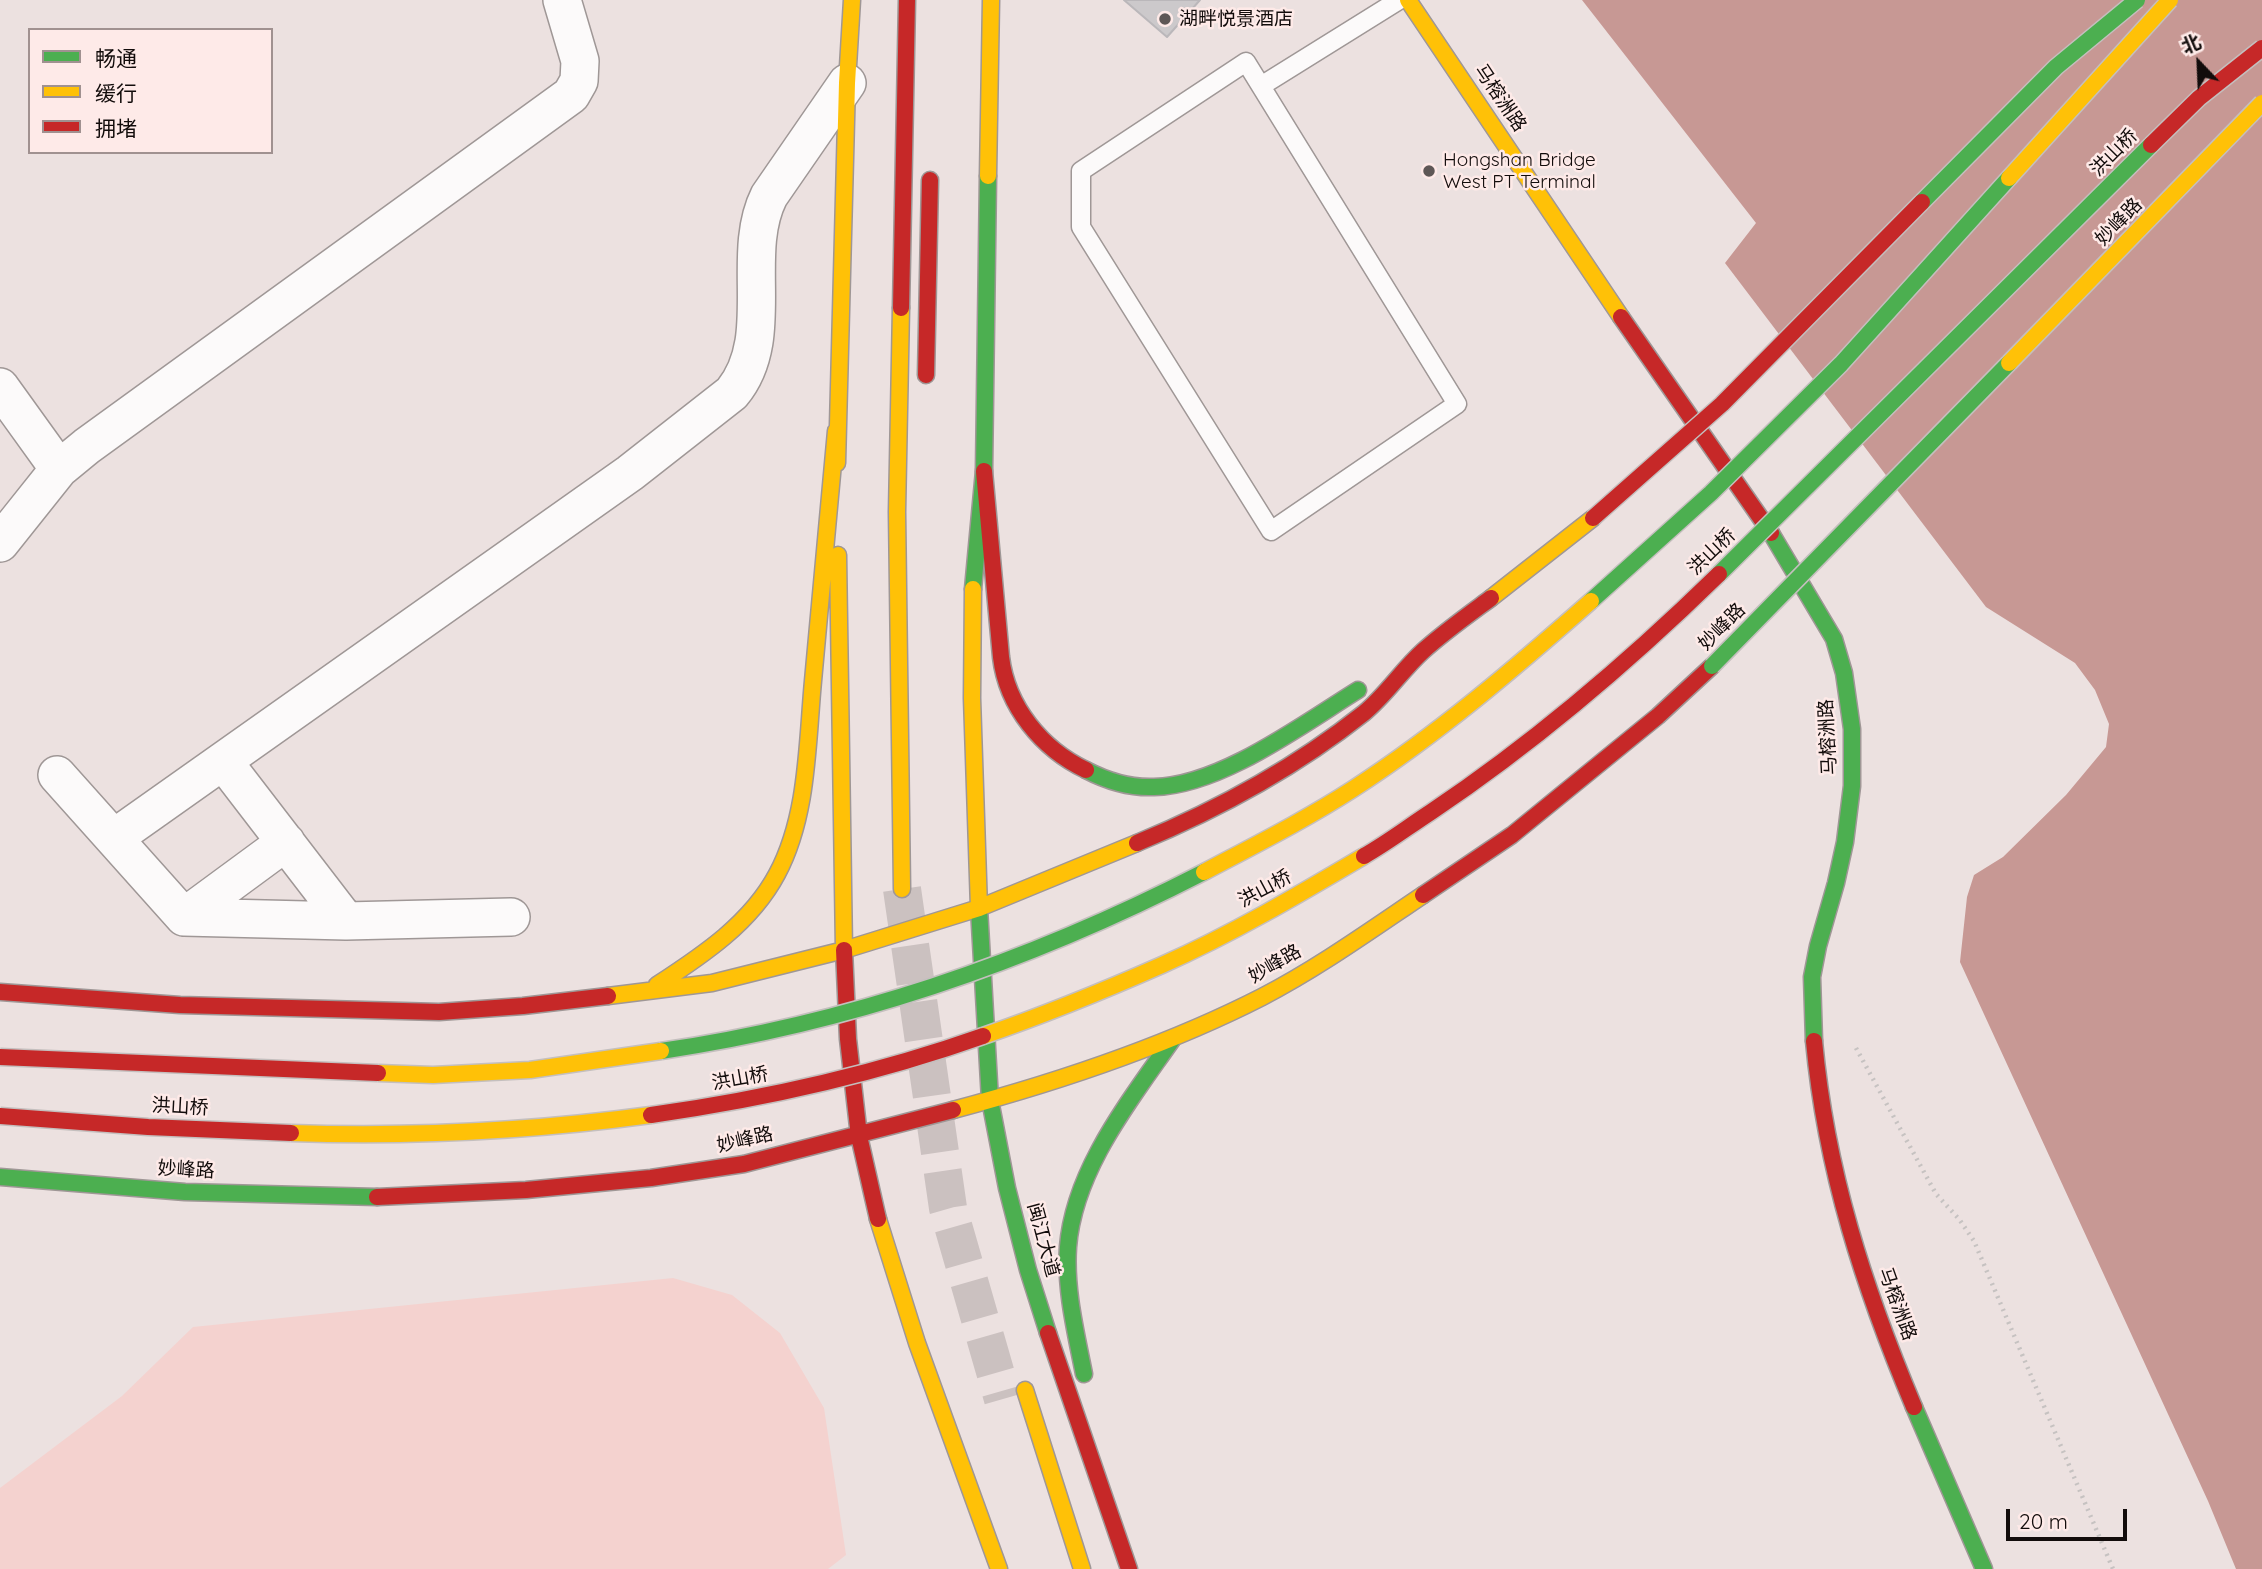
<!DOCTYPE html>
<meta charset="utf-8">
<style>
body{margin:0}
#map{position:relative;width:2262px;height:1569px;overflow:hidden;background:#ece1e0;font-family:Quicksand,"Noto Sans SC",sans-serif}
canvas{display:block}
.legend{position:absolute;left:28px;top:28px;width:245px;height:126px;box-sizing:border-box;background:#feeae8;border:2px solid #a09190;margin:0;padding:9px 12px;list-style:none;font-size:21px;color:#120c0b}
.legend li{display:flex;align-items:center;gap:14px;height:35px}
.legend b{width:35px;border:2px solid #a09190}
.north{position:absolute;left:2164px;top:28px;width:70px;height:70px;-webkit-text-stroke:5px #feeae8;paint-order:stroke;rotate:337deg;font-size:19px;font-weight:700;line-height:28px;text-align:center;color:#120c0b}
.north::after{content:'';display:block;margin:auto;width:24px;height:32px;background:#120c0b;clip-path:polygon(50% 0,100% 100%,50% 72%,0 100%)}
.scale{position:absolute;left:2006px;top:1509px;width:121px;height:32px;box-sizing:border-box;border:4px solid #120c0b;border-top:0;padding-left:9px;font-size:21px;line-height:24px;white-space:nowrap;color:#120c0b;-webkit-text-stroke:5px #feeae8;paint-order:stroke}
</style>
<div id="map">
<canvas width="2262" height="1569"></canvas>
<ul class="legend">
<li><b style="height:9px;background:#4caf50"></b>畅通</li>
<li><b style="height:9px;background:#ffc107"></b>缓行</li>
<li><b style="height:9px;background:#c62828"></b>拥堵</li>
</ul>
<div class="north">北</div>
<div class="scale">20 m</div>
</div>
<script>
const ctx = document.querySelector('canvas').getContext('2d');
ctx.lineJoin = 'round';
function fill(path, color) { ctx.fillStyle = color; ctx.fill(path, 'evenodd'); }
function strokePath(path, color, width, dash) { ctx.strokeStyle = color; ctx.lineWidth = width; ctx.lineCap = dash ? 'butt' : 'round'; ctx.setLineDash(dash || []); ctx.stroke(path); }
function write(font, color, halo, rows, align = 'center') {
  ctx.font = font + ' Quicksand,"Noto Sans SC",sans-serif'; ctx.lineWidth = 5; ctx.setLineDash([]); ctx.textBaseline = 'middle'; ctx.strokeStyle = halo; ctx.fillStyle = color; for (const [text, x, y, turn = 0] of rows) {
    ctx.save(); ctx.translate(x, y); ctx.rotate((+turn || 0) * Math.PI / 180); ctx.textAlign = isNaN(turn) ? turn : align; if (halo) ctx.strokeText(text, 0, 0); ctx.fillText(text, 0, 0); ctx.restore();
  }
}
fill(new Path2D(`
 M673,1278L732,1295L780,1333L824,1408L846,1555L828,1569H0V1488L122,1396L193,1327Z`), '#f4d2cf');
fill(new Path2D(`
 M1582,0H2262V1569H2236L2208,1501L1960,962L1967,897L1974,875L2003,857L2066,795L2106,747L2109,724L2095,690L2075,663L1986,607L1725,263L1756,223Z`), '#c79894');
const building = new Path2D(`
 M1124,0H1200L1167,37Z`);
fill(building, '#ccc9cb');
strokePath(building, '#bab7ba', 2);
strokePath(new Path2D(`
 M902,889L948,1208L1003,1399`), '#cbc1c0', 38, [38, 19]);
const lane = new Path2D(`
 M1246,62L1457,404L1271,531L1081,227V171Z
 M1261,86L1399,0`);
const street = new Path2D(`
 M0,387L59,469
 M0,543L59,469L87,446L571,95L579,81L580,61L562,0
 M223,761L346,921L511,917
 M57,775L184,917L286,842
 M114,838L630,473L732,393C778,338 739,256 769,196L847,83
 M184,917L346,921`);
const fast = new Path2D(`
 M1771,533L1834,639L1844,673L1852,729V786L1845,842L1836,883L1818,946L1812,977L1814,1041
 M973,589L984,471L988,176
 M1086,770C1107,781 1131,788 1154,787C1220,786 1303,724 1358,690
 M979,908L990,1100L1007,1188L1028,1270L1048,1333
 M0,1177L185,1192L377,1197
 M1084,1374C1076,1333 1065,1290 1068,1247C1074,1170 1129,1102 1172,1040
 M1914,1407L1984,1569`);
const slow = new Path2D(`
 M1408,0L1621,317
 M988,176L991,0
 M901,308L897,512L902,889
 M837,463L847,83L852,0
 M838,555L844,950
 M973,589L972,698L979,908
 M1491,598L1593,518
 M657,985C703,955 751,923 777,874C808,816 807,745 813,681C821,598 828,514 836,431
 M608,996L712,983L844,950L979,908L1137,843
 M953,1110C1058,1082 1166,1046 1262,997C1318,968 1371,930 1423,895
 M878,1219L917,1343L999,1569
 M1025,1390L1082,1569`);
const jam = new Path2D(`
 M901,308L907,0
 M1621,317L1771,533
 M926,375L930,180
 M984,471L1001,657C1007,707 1042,749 1086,770
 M1137,843C1217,810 1296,767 1364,713C1386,695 1402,670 1423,651C1444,632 1468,615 1491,598
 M1423,895L1512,835L1658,716L1712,666
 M844,950L848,1039L859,1136L878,1219
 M0,992L180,1005L439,1012L523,1006L608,996
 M1814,1041C1826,1171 1864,1288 1914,1407
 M377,1197L526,1190L651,1178L744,1164L953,1110
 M1048,1333L1129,1569`);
strokePath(lane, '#9f9796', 21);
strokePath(street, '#9f9796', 40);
strokePath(fast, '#9f9796', 19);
strokePath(slow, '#9f9796', 19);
strokePath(jam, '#9f9796', 19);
strokePath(new Path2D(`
 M1856,1048L1936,1194L1959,1219L1974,1241L2113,1569`), '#c6c2c1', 4.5, [2, 5]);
strokePath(lane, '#fcfafa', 18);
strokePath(street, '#fcfafa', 37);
strokePath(fast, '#4caf50', 16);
strokePath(slow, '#ffc107', 16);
strokePath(jam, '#c62828', 16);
const fastBridge = new Path2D(`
 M1922,202L2056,67L2137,0
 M1719,574L2151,145
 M1591,601L1711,493L1841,364L2009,178
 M1712,666L2009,363
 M661,1051C852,1023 1033,960 1204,872`);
const slowBridge = new Path2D(`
 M2009,178L2170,0
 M2009,363L2262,103
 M1204,872C1255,845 1305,820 1353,789C1438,734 1515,668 1591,601
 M983,1036C1044,1015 1103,991 1162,965C1232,934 1298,895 1364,856
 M378,1073L433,1075L530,1070L661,1051
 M291,1133C412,1137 532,1131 651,1115`);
const jamBridge = new Path2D(`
 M2151,145L2199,98L2262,48
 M1593,518L1722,404L1922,202
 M1364,856C1387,843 1408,827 1431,812C1534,743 1630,661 1719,574
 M0,1057L378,1073
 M651,1115C764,1099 876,1074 983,1036
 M0,1116L148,1127L291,1133`);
strokePath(fastBridge, '#c4bfbe', 19, []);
strokePath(slowBridge, '#c4bfbe', 19, []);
strokePath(jamBridge, '#c4bfbe', 19, []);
strokePath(fastBridge, '#4caf50', 16);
strokePath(slowBridge, '#ffc107', 16);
strokePath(jamBridge, '#c62828', 16);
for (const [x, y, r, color] of [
 [1165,19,7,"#5e5756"],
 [1429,171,7,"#5e5756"]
]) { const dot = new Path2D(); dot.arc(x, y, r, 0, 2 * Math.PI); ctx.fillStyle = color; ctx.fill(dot); strokePath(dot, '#feeae8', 2.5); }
write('19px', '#120c0b', '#feeae8', [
 ["湖畔悦景酒店",1179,19],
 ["Hongshan Bridge",1443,160],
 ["West PT Terminal",1443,182]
], 'left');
write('19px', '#120c0b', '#feeae8', [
 ["马榕洲路",1500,98,56],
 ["洪山桥",2114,153,-45],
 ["妙峰路",2119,222,-46],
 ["洪山桥",1712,552,-44],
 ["妙峰路",1722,627,-45],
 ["马榕洲路",1828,737,-93],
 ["洪山桥",1265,889,-28],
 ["妙峰路",1275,964,-30],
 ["洪山桥",740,1079,-10],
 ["洪山桥",180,1107,3],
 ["妙峰路",745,1140,-13],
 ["妙峰路",186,1170,3],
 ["闽江大道",1043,1240,75],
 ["马榕洲路",1897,1304,70]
]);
</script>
